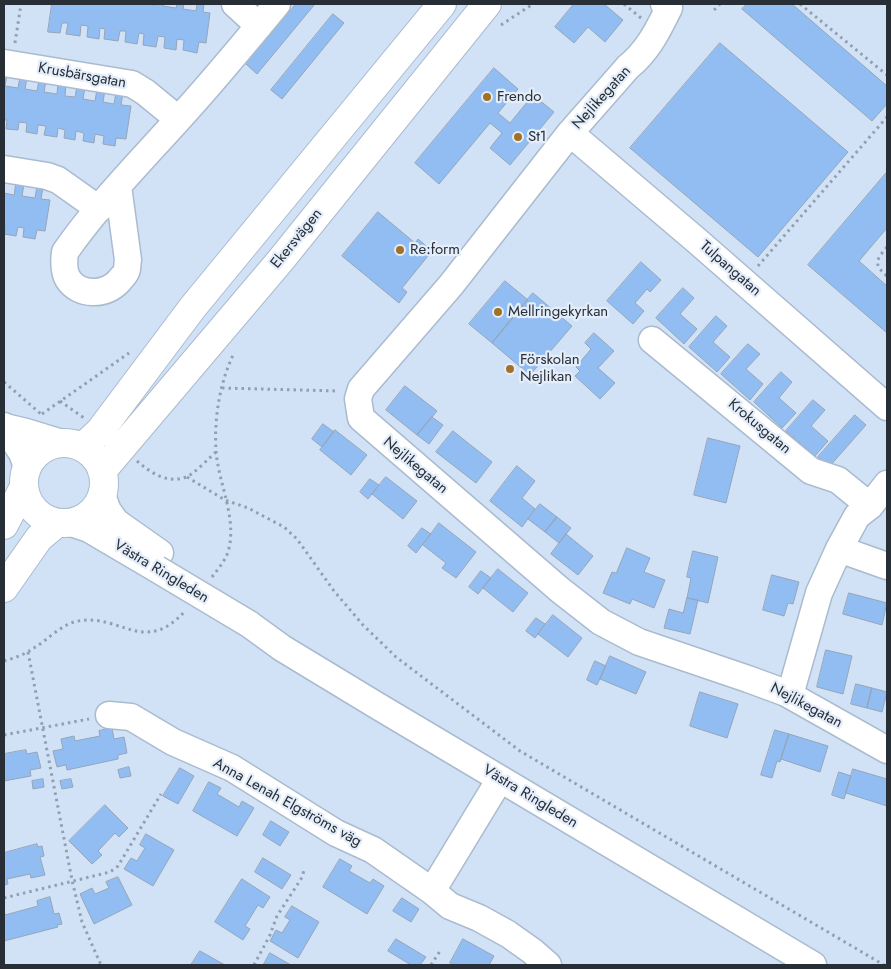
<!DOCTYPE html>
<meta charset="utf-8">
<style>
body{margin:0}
#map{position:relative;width:891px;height:969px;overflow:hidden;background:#d1e2f7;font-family:Jost,sans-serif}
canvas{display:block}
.frame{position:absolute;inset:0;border:5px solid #282e36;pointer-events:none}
</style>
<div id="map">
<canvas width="891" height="969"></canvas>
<div class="frame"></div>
</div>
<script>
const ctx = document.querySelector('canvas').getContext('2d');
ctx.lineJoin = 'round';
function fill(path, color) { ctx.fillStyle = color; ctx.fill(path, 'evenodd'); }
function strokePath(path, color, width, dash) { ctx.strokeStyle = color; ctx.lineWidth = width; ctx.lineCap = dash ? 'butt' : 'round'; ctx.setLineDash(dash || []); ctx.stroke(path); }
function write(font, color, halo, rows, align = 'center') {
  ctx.font = font + ' Jost,sans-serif'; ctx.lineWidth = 4.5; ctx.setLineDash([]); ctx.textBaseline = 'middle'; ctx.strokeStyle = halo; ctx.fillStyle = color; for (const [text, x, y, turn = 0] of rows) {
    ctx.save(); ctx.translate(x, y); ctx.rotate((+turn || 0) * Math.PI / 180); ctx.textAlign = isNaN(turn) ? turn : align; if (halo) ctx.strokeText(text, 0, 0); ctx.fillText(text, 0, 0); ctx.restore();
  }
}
const building = new Path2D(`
 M52,4H145L156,5V4H164L163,6L176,8L177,4H184L183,9L196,11L197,4H204L203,12L210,13L206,43L199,42L197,53L183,50L184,40L177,39L176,50L164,48L165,37L158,36L156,47L143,45L144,34L139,33L137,44L125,42L126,31H120L118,41L104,39L105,29L100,28L99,39L87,37L88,26L81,25L80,36L66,34L68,23H62L60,33L48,32Z
 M296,4H315L257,74L246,64Z
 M574,4H604L623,20L605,42L588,27L574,43L555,27Z
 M747,4H792L887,86V104L872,121L742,9Z
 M333,14L344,23L282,99L271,90Z
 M720,43L848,152L758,257L630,148Z
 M494,68L518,89L498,113L510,123L533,95L554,112L510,165L490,148L502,133L490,123L439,184L415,163Z
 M4,74L7,75L5,86L18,88L20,77L27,78L25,89L37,91L39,80L46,81L44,92L57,94L58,83L66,84L65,96L75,97L77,86L85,87L83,99L95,101L97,89L105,90L103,102L114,104L116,92L123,93L121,105L131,106L126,139L116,138L115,146L103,144L104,136L95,134L94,143L83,141L84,133L76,131L75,140L64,138L65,130L58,128L57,137L44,135L46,126L38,125L37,134L26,132L27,123L19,122L18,130L6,129L7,120H4Z
 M887,172V228L859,261L887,286V333L808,265Z
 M16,183L24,184L22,196L35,198L37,186L43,187L41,199L50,200L45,231L37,230L35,239L23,237L24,228L18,227L16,236L4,234L5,225L4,224V193L14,195Z
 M378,212L415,243L418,239L432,251L402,288L407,292L399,303L342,256Z
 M641,262L661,280L650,292L647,289L635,303L644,311L633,324L607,301Z
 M505,281L528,300L492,343L469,324Z
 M683,288L694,298L680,314L697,329L684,344L656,318Z
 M533,293L572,326L530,375L492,343Z
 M716,316L727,326L713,342L730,357L717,372L689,347Z
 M594,333L614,351L598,368L615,383L600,399L575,376L580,371L576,367L591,349L585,343Z
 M748,344L760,354L746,369L763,384L750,400L721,374Z
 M781,372L792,382L779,398L796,413L782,428L754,402Z
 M405,386L437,411L417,435L386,410Z
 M813,400L825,410L811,426L828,441L815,456L786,431Z
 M855,415L866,425L829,467L818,457Z
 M432,417L443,425L429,444L417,435Z
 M323,424L334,432L322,447L312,439Z
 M335,430L367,455L351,475L320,450Z
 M453,431L492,462L476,483L436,452Z
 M708,438L740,446L726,503L694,495Z
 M517,466L535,481L522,498L535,509L522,527L490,501Z
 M386,477L417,501L403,519L372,494Z
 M370,479L379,485L368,499L360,492Z
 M540,504L557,517L545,532L528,519Z
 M557,517L571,528L559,543L545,532Z
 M439,523L476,552L456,578L442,568L446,563L423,545Z
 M422,528L431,534L416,553L408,546Z
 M566,534L593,556L578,575L551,554Z
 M627,548L650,558L644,572L665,580L654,608L632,599L630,604L603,593L612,572L616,573Z
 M693,551L718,557L708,603L687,598L691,578L687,577Z
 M498,569L528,593L513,612L483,588Z
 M481,571L491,578L478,594L469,587Z
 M772,575L799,582L793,604L788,603L784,616L763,610Z
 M849,593L887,603L882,625L843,614Z
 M687,598L698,600L690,634L664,628L669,609L683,613Z
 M553,615L582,638L568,657L538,634Z
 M536,618L545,624L535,638L526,631Z
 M826,650L852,656L843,694L817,687Z
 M610,656L646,672L636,694L600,679Z
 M595,661L606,666L597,685L587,680Z
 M856,684L872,688L867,708L851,704Z
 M872,688L887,692L882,712L867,708Z
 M700,692L738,704L727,738L690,726Z
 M112,728L114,739L124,737L127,753L118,755V759L67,770L66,765L57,767L53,751L63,749L61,739L74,736L75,741L100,736L99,731Z
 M775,730L789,734L780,762L777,761L772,778L761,775Z
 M789,734L828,746L820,772L781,759Z
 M26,750L27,754L37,752L41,768L30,770L31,776L4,781V754Z
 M129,767L131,776L120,778L118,770Z
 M180,768L194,776L178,804L163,796Z
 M853,769L887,779V806L846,793Z
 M839,772L851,776L844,799L832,795Z
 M43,779L44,787L33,789L32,781Z
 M71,779L73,787L62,789L60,781Z
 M209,782L221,788L217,794L239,807L242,801L254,808L237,836L193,811Z
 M105,805L128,828L119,837L115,833L98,851L102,855L92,864L69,841Z
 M271,821L289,832L280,846L263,835Z
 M146,834L174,850L153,886L124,869L131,858L137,861L145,848L140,845Z
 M37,844L38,847L42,846L44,856L40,857L45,875L31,878L30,874L7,879L8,884L4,885V853Z
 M263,858L291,875L282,889L255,872Z
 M340,859L352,866L349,871L370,883L373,879L384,886L367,914L323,887Z
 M118,877L132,905L94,924L80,894L92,888L95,894L109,888L106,882Z
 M242,879L270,897L263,908L258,905L245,926L250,929L243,940L215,922Z
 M50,897L54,914L59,913L62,924L57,925L58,927L4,941V909L5,915L38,906L37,901Z
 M402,898L419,909L411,922L393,911Z
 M292,906L319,922L298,958L270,941L276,930L282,933L290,920L285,917Z
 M396,939L426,957L420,965H411L388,951Z
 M463,939L494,956L489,965H454L450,963Z
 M200,951L225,965H191Z
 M270,953L291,965L264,964Z`);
fill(building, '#91bdf2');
strokePath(building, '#95a5b8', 1);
const minor = new Path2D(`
 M235,4L259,26
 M664,4L669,8C658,30 648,51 628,67L570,133L451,285L361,389L358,399L361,418L560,590L601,622L639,642L748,679L786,693L887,750
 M4,63L132,84L145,92L178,119
 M570,133L696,240L887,407
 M4,169L47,176L58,180L99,209
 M118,186L128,260C127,263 128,269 126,272C125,275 121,278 119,281C105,296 79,296 68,279C63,271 64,260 65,252C98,205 138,164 176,122C211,84 244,44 277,4
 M652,340L811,471L838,480L870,506
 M4,426L22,453L27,467
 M5,427L26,432L62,443
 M102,495L108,511L116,522L160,553
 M71,523L89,529L157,569
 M839,549L887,566
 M249,624L282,648L376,705L813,965
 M790,695L819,593L839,549L857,516L870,506L887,484
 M109,715L131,717L173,742L232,768L336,833L373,850L432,891L450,906L479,918L508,934L532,951L548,965
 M432,891L500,779`);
const major = new Path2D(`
 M24 483a40 40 0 1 1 80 0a40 40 0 1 1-80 0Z
 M83,447L100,431L193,307L442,4
 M102,471L280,261L487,4
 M4,525L24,487
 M4,588L39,538L57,523`);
strokePath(minor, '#aabbcf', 29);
strokePath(major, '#aabbcf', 30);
strokePath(new Path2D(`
 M624,4L641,18
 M800,4L887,75
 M714,10L720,4
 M501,25L533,4
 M15,43L21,4
 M887,247C876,260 873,264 887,276
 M758,266L887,117
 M4,382L41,414
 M222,388L339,391
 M60,401L84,418
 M42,414L129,353
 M137,461C151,473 167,484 186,477C193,475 210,457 216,452
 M187,477L225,500L248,508L284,527L297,539L334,591L363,625L396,657L520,751L884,965
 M212,577C218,569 225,561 228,552C238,519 218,483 216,450C214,417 220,382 234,353
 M28,652L72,880L82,922L101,965
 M4,661C14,658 24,655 32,649C47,641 61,624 78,621C121,613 144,657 186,610
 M4,735L89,719
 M4,898L110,872L118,866L161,794
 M254,965L270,935L277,916L301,879L305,868
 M431,965L440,951`), '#929faf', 3, [2.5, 4]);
strokePath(minor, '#fff', 26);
strokePath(major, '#fff', 28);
const minorBridge = new Path2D(`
 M157,569L249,624`);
strokePath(minorBridge, '#aabbcf', 29, []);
strokePath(minorBridge, '#fff', 26);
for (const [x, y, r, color] of [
 [487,97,5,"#a17225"],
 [518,137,5,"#a17225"],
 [400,250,5,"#a17225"],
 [498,312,5,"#a17225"],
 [510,369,5,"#a17225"]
]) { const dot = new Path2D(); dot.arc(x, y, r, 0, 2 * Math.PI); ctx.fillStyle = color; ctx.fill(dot); strokePath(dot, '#e4eefb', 2); }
write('15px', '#282e36', '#e4eefb', [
 ["Krusbärsgatan",82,76,10],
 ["Nejlikegatan",602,98,-48],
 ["Ekersvägen",297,239,-51],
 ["Tulpangatan",730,269,41],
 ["Krokusgatan",759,427,40],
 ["Nejlikegatan",415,466,40],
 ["Västra Ringleden",161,572,31],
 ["Nejlikegatan",806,706,28],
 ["Västra Ringleden",530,797,31],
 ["Anna Lenah Elgströms väg",287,803,29]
]);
write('15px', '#282e36', '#e4eefb', [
 ["Frendo",497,97],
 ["St1",528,137],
 ["Re:form",410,250],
 ["Mellringekyrkan",508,312],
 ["Förskolan",520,360],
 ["Nejlikan",520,377]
], 'left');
</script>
